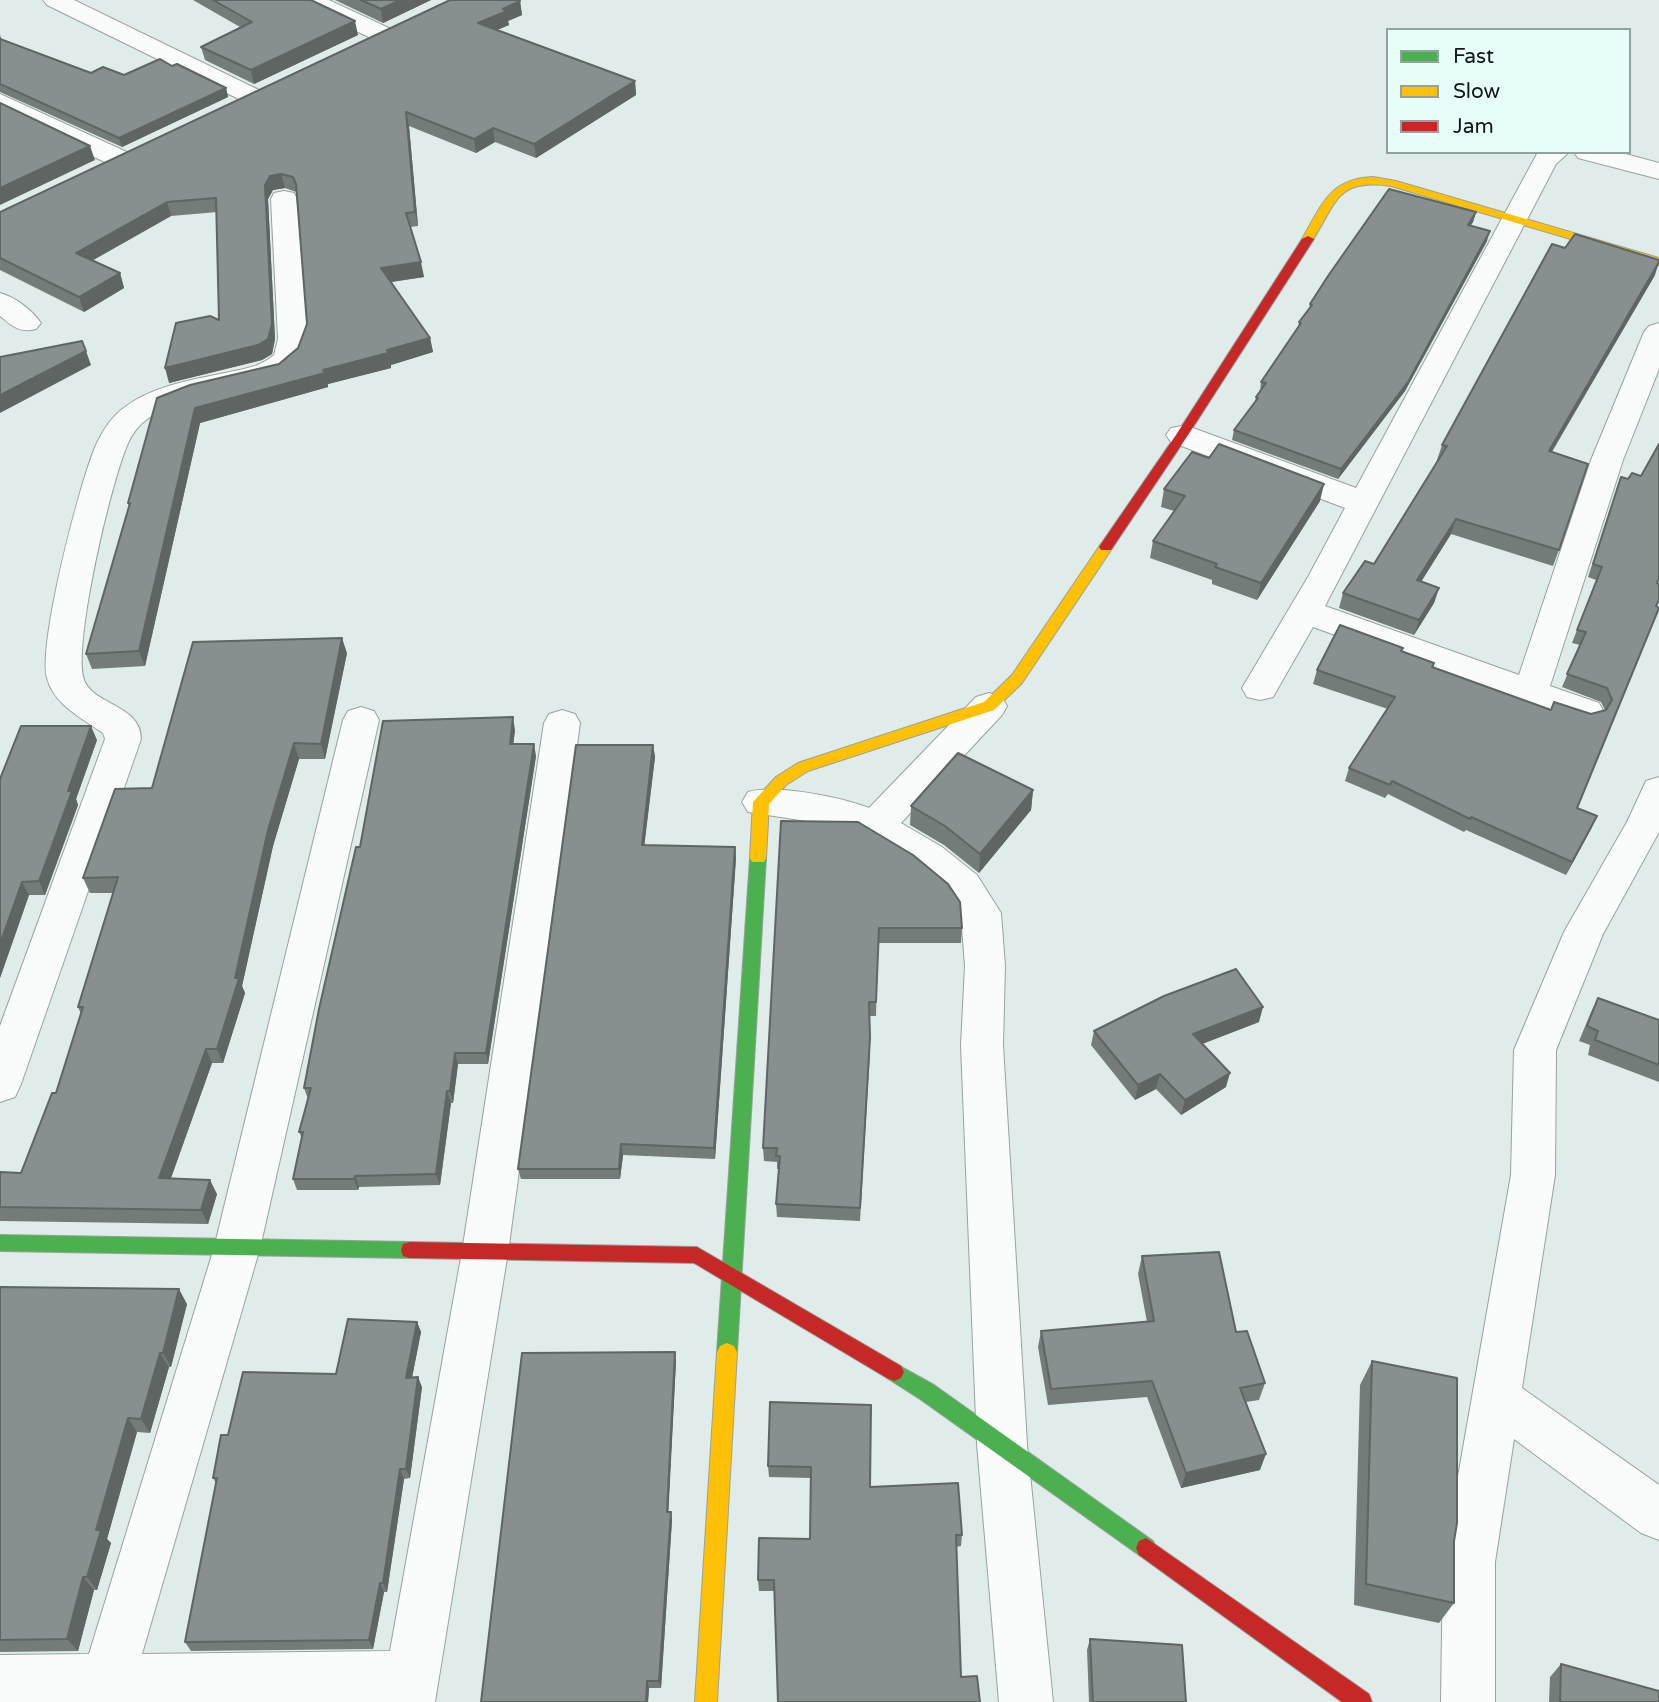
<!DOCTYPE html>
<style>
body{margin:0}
#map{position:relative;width:1659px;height:1702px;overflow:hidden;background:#e0ece9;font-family:"Varela Round",sans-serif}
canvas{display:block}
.legend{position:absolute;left:1386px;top:28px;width:245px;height:126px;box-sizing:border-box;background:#e8fef8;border:2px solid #92a29e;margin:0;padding:9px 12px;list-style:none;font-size:21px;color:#101816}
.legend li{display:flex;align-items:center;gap:14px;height:35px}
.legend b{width:35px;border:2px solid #92a29e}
</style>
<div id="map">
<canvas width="1659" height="1702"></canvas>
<ul class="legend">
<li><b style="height:9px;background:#4caf50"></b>Fast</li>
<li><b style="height:9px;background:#ffc107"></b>Slow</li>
<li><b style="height:9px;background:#c62828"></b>Jam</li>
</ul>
</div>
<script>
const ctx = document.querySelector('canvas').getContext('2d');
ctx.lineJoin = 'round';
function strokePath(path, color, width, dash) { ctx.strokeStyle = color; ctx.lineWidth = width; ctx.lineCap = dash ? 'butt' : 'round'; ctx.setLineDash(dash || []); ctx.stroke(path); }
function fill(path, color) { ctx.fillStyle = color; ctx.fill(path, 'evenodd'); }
const street = new Path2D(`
 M43,0H74L263,92L267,97L263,102L254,105L245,102L47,5Z
 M298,0H329L393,30L396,35L393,40L384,42L375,40L302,5Z
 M0,94L129,153L133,159L129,165L120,167L111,165L0,112Z
 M1538,152H1569L1556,164L1325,606L1519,675L1591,460L1644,332L1649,326L1659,323V369L1623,460L1550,686L1599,703L1604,712L1599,721L1586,725L1573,721L1313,627L1273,697L1260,700L1247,697L1242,688L1308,577L1345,508L1171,442L1166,435L1171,428L1182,426L1193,428L1356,488Z
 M1574,152H1618L1659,163V179L1578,158Z
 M284,191L294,193L297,199L308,339C305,356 298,369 282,376C238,391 184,391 146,420C138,426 133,433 129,441C111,480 75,636 83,676C88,705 141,703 141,739L21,1084L15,1097L0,1102V1026L105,739L103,733C82,718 54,705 47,678C38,643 80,481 96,445C103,430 112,416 125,407C153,386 191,380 225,373C242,369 261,367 274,355L278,339L271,199L274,193Z
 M0,293C15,297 32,310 41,323L36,329C20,333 13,327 0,316Z
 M989,693L1002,697L1007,706L1002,715L901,823L942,847L977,875L1001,913L1005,966L1003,1045L1027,1444L1053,1702H999L977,1444L961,1045L965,966L961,915L949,897L914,867L862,835L839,826L748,812L742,802L748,792C775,784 841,797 869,808L976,697Z
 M361,707L374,711L379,720L260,1248L142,1654L390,1651L462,1252L544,723L549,714L562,710L575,714L580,723L508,1252L435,1702H0V1655L89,1654L214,1248L343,720L348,711Z
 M1659,777V832L1603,934L1556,1050L1555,1175L1522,1388L1659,1485V1540L1641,1533L1514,1439L1495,1562V1702H1441L1443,1562L1511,1175L1514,1050L1564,932L1627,822L1646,781Z`);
const fast = new Path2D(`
 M758,852L764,854L766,858L737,1352L734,1358L727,1361L720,1358L717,1352L750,858L752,854Z
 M0,1235L410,1242L417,1244L419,1250L417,1256L410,1258L0,1251Z
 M894,1363L934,1385L1153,1541L1156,1548L1153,1555L1146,1558L1139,1555L920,1399L887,1378L884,1372L887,1366Z`);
const slow = new Path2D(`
 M1373,177L1396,181L1659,258V265L1391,186C1336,178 1337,202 1312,241H1304L1302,239C1322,205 1329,179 1373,177Z
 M1106,543L1111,544L1113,547L1111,550L1022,683L994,710L808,771L786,785L769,804L766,858L764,862H752L750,858L753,802L776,777L798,763L984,702L1012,675L1101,544Z
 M727,1343L734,1346L737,1352L717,1702H695L717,1352L720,1346Z`);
const jam = new Path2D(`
 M1308,236L1314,239L1188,435L1111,550H1101L1099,547L1101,544L1176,435L1302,239Z
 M410,1242L697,1247L901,1366L904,1372L901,1378L894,1381L887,1378L694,1263L410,1258L403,1256L401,1250L403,1244Z
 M1146,1538L1369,1694L1372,1702H1342L1139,1555L1136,1548L1139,1541Z`);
strokePath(street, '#98a29f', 2);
strokePath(fast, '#98a29f', 2);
strokePath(slow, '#98a29f', 2);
strokePath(jam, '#98a29f', 2);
fill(street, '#fafcfc');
fill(fast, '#4caf50');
fill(slow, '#ffc107');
fill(jam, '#c62828');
fill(new Path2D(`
 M193,0H311L358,35L254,84L205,60L201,47L240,27Z
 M335,0H431L383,23Z
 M520,1L522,15L508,21L509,25L497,30L635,81L636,95L536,158L495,142L476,153L409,126L418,226L410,227L424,277L391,282L430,338L433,352L391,365V368L328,384V387L200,423L145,666L92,669L86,654L129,507L128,503L157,398L279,364L298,348L307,324L296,192L285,188L273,190L268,199L275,339L272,354L262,360L169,383L219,320L217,212L171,216L93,260L120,273L124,288L84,312L0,270V212Z
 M0,35L2,40L91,73L124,75L172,66L226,88L228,97L122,147L0,92Z
 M1476,212L1473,222L1471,225L1487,241L1405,391L1338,479L1232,440L1234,430L1255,402L1256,397L1260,392L1261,382L1298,328L1299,322L1309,309L1310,304Z
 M1655,275L1552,452L1559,550L1553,566L1451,534L1421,581L1439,588L1434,603L1414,635L1339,608L1343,593L1374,564L1438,460H1437L1442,445Z
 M1621,477L1657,583L1577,808L1597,816L1591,829L1566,875L1466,830L1464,832L1388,794L1385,798L1345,781L1349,768L1388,709L1313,684L1317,670L1402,652L1434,663L1433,668L1551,710L1591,714L1605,710L1601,702L1562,687L1580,645L1572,643L1596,580L1588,577Z
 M1164,489L1320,501L1257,600L1212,584V580L1150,558L1153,541L1174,511L1161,507Z
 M347,653L325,759H299L273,846L242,986L245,993L223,1063H212L171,1178L217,1194L208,1224L0,1221V1172L21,1173L56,1093L81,1014L78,1007L114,893H90L83,878L152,788Z
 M515,730L513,744L536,756L488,1064H458L453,1103H451L440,1185L359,1187L358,1190H297L293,1179L302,1138L299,1132L308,1099L304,1088L360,847Z
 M97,740L76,799L78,805L45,895H29L0,978V779Z
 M653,745L655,757L644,845L735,847L736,858L715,1159L623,1155L620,1179H521L518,1169Z
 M1033,790L1031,810L979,873L944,845L910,825L911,806Z
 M858,822L962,928L961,943H878L876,1016H870V1052L860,1221L777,1217L776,1204L779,1169H777V1162L764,1161L763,1148Z
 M1598,998L1659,1020V1082L1588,1055L1590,1045L1579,1041L1591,1012Z
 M1259,1022L1202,1044L1226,1087L1181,1115L1156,1089L1135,1100L1091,1045L1094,1031Z
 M1142,1256L1236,1332L1265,1383L1259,1400L1246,1402L1260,1470L1181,1488L1147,1397L1048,1405L1038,1347L1041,1331L1147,1322L1138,1274Z
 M0,1287L187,1304L171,1367H169L150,1433L137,1432L107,1539L111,1543L97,1590H94L78,1651L0,1652Z
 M417,1322L421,1332L412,1377L422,1387L410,1478L404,1479L387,1592H384L373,1649L191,1651L185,1642L216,1483L213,1478L228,1435L336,1374Z
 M676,1361L668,1512L672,1520L661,1688H649L648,1702H481Z
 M1372,1361L1454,1541V1603L1439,1623L1354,1605L1360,1385Z
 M770,1402L870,1487L962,1535L961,1546L956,1547L961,1677L980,1702L774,1591H759L758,1580L810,1539L811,1478L769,1477L768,1466Z
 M1090,1639L1186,1702H1089L1087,1650Z
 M1561,1664L1659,1702H1549L1550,1677Z`), '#747c7a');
fill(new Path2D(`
 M400,0H431L383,23L381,9Z
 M520,1L522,15L508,21L509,25L480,37L478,23L503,9Z
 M355,21L358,35L254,84L251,70Z
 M635,81L636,95L536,158L534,144Z
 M226,88L228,97L122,147L119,138Z
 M406,112L409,126L418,226L415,212Z
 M493,128L495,142L476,153L474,139Z
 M90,146L95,160L0,205V188Z
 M281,174L285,188L273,190L268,199L275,339L272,354L262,360L169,383L165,368L258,345L265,185L270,176Z
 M167,202L171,216L81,267L76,253Z
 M1476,212L1473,222L1465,234L1468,225Z
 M1490,231L1487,241L1405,391L1338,479L1341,469Z
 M421,262L424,277L384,283L381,268Z
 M1659,262L1655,275L1543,466L1549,451Z
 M120,273L124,288L84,312L79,297Z
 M430,338L433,352L391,365V368L328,384V387L200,423L145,666L139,651L195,408Z
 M86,351L91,365L0,413V395Z
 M1324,484L1320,501L1257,600L1261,583Z
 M1456,519L1451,534L1413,595L1417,580Z
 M1439,588L1434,603L1414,635L1419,620Z
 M342,638L347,653L325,759L321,744Z
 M513,717L515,730L512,756L510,744Z
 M91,726L97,740L76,799L78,805L45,895L39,881L68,791Z
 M294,743L299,759L273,846L242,986L245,993L223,1063L217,1049L235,978L268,830Z
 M534,744L536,756L488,1064L486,1053Z
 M653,745L655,757L643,857L642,845Z
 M1033,790L1031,810L979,873L980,854Z
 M1597,816L1591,829L1566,875L1572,862Z
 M735,847L736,858L715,1159L714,1148Z
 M22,882L29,895L0,978V944Z
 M1263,1007L1259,1022L1189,1049L1193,1034Z
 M206,1049L212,1063L166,1192L159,1178Z
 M455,1053L458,1064L453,1103L450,1091Z
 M1230,1073L1226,1087L1181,1115L1185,1100Z
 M1160,1074L1156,1089L1135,1100L1138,1085Z
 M447,1091L451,1103L440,1185L436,1174Z
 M621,1144L623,1155L620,1179L619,1169Z
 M355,1176L359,1187L358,1190L354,1179Z
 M210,1180L217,1194L208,1224L201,1210Z
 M179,1289L187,1304L171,1367L163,1353Z
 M417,1322L421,1332L410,1388L406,1378Z
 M675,1352L676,1361L668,1520L667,1512Z
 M160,1353L169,1367L150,1433L141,1419Z
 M418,1377L422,1387L410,1478L406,1469Z
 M128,1418L137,1432L107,1539L111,1543L97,1590L87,1577L96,1530Z
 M1266,1454L1260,1470L1181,1488L1186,1473Z
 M400,1469L404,1479L387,1592L383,1583Z
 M671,1512L672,1520L661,1688L659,1681Z
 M83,1577L94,1590L78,1651L67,1639Z
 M380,1583L384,1592L373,1649L369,1640Z
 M647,1681L649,1688L648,1702H646Z`), '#5e6563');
const building = new Path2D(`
 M213,0H311L355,21L251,70L201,47L252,22Z
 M361,0H400L381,9Z
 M450,0H518L520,1L503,9L507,11L478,23L635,81L534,144L493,128L474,139L406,112L415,212L406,213L421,262L381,268L430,338L387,350L388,353L323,370L325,373L195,408L139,651L86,654L130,503H128L157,398L190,385L279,364L298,348L307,324L296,184L293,177L281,174L270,176L265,185L272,324L268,339L258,345L165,368L176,323L210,316L219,320L216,198L167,202L76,253L120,273L79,297L0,258V212Z
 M0,39L91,73L103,67L124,75L160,59L172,66L177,64L226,88L119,138L0,84Z
 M0,103L90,146L0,188Z
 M1389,189L1476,212L1468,225L1490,231L1408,382L1341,469L1234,430L1258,398L1256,397L1266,383L1261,382L1301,323L1299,322L1312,305L1310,304L1328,276Z
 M1575,234L1659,260V262L1549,451L1588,464L1559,550L1456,519L1417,580L1439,588L1419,620L1343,593L1365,561L1374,564L1447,446L1442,445L1552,244L1565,248Z
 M82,341L86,351L0,395V357Z
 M1219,444L1324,484L1261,583L1215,567L1217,564L1153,541L1185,496L1164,489L1192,452L1209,458Z
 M1659,444V578L1657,583L1659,584V600L1656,606L1659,608L1577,808L1597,816L1572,862L1471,817L1470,819L1392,781L1390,785L1349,768L1395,697L1317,670L1340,625L1403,648L1401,651L1434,663L1432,667L1551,710L1554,702L1591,714L1606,710L1612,700L1607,688L1567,674L1586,632L1577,630L1602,567L1593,564L1621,477L1628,479L1632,473L1641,476Z
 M342,638L321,744L294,743L268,830L235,978H239L217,1049H206L159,1178L210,1180L201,1210L0,1207V1172L21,1173L52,1093H56L83,1007H78L118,877L83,878L115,789L152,788L193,642Z
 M513,717L510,744H534L486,1053H455L450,1091H447L436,1174L355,1176L354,1179H293L303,1132H299L311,1088H304L319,1009L356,847H360L383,721Z
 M21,726H91L68,791H72L39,881L22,882L0,944V779Z
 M576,745H653L642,845L735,847L714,1148L621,1144L619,1169H518Z
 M958,753L1033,790L980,854L945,826L911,806Z
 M781,821L858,822L913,855L948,884L960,902L962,928H879L876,1002H869L870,1038L860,1208L776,1204L780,1156H776L777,1148H763Z
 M1236,969L1263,1007L1193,1034L1230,1073L1185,1100L1160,1074L1138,1085L1094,1031L1164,996Z
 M1598,998L1659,1020V1065L1595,1040L1598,1031L1587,1026Z
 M1219,1252L1236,1332L1247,1331L1265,1383L1240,1388L1266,1454L1186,1473L1152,1381L1051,1389L1041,1331L1154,1321L1142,1256Z
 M0,1287L179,1289L163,1353H160L141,1419L128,1418L96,1530H101L87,1577H83L67,1639L0,1640Z
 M348,1319L417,1322L406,1378L418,1377L406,1469H400L383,1583H380L369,1640L185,1642L217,1478H213L221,1435H228L243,1372L336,1374Z
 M675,1352L667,1512H671L659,1681H647L646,1702H481L522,1353Z
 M1372,1361L1457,1378V1523L1454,1541V1603L1366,1584Z
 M770,1402L871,1405L870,1487L958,1483L962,1535H956L961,1677L977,1676L980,1702H778L774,1580H758L759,1538L810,1539L811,1467L768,1466Z
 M1090,1639L1182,1645L1186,1702H1093Z
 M1561,1664L1659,1691V1702H1560Z`);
fill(building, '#87908e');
strokePath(building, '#5e6563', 2);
</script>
